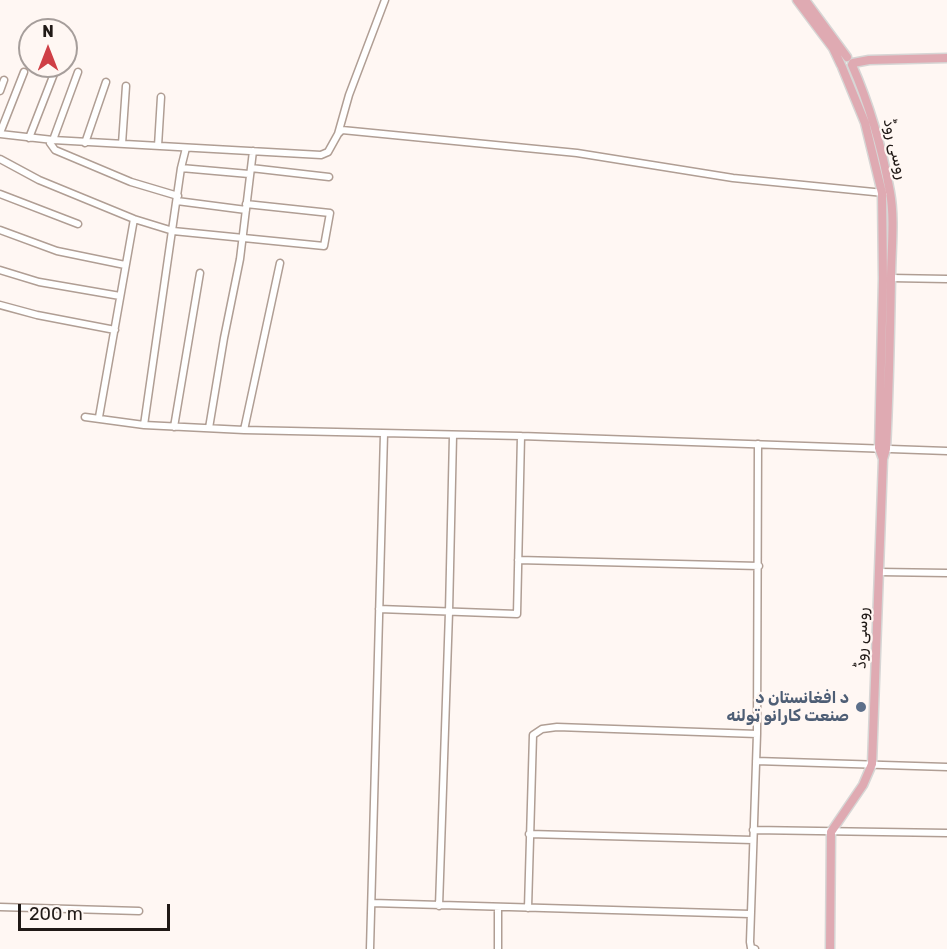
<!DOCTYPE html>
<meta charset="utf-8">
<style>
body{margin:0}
#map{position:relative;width:947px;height:949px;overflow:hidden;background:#fff7f3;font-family:Rubik,sans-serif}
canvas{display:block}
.north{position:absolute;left:18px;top:18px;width:60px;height:60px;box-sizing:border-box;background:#fff7f3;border:2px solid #a69e9b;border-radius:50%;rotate:0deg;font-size:16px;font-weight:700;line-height:24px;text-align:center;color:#201916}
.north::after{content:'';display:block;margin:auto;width:21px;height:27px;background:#cf3f46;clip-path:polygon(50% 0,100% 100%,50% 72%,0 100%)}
.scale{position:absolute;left:18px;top:904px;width:152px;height:27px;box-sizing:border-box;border:3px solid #201916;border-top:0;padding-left:8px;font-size:18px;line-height:21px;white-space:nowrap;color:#201916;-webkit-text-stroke:4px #fff7f3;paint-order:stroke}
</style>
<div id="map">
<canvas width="947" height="949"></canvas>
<div class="north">N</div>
<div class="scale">200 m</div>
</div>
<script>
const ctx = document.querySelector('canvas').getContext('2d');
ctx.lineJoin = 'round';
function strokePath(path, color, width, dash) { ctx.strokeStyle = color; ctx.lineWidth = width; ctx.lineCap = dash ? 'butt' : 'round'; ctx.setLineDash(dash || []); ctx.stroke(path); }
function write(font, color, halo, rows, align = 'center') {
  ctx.font = font + ' Rubik,"Noto Sans Arabic",sans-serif'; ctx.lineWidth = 4.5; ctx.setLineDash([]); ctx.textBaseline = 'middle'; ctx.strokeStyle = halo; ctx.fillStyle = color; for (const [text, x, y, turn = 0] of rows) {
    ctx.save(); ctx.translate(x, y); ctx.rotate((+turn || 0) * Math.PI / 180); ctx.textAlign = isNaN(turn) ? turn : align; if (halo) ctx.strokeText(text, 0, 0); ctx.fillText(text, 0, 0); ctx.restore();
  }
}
const minor = new Path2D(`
 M78,72L53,140L50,143L55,150L131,182L178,196
 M0,91L4,80
 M0,133L24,72
 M0,134L53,140L321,155L328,152L338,134L349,95L385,0
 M338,134L342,130L577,153L733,178L884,193
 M29,138L57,66
 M85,143L106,82
 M122,144L126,86
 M158,146L161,97
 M0,159L39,180L134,219L173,231L324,246L330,213L246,204
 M181,168L249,174
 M251,168L329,177
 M0,194L78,224
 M177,201L246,210
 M0,230L57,251L125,265
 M0,270L39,282L120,296
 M891,278L947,279
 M0,305L37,315L115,330
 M85,417L144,425L244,430L521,436L947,451
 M99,417L134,219
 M144,425L181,168L186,148
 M174,427L200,273
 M209,428L224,338L240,259L253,151
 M244,430L280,263
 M518,560L759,566
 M879,572L947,573
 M379,609L517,614L521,436
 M756,761L947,767
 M753,830L947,833
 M529,834L753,840
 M372,903L750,914
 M439,906L449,612L453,436
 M0,907L139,911
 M528,908L533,735L542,729L557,727L757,734
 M370,949L384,434
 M498,949V907
 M755,949L751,948L750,942L757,734L758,444`);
const major = new Path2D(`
 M797,0L833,48L841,65
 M805,0L847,57
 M853,63L869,60L947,58
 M842,67L865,123L882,193L883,279L879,448L883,459
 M830,949L831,832L863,785L872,764L883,459L886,449C889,392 890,336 891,279C891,251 895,220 890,192C882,148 870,106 852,65`);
strokePath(minor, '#b09e94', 9);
strokePath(major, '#d7d6d5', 11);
strokePath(minor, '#fff', 6);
strokePath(major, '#dfaab2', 8);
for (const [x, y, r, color] of [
 [861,707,6,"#5c6f8a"]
]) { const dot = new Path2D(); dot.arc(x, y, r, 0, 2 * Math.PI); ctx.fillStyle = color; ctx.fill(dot); strokePath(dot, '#fff7f3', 2); }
write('16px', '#201916', '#fff7f3', [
 ["روسی روڈ",895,149,77],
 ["روسی روڈ",862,638,-88]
]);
write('bold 16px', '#4e5e75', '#fff7f3', [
 ["د افغانستان د",849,698],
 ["صنعت کارانو ټولنه",849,716]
], 'right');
</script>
